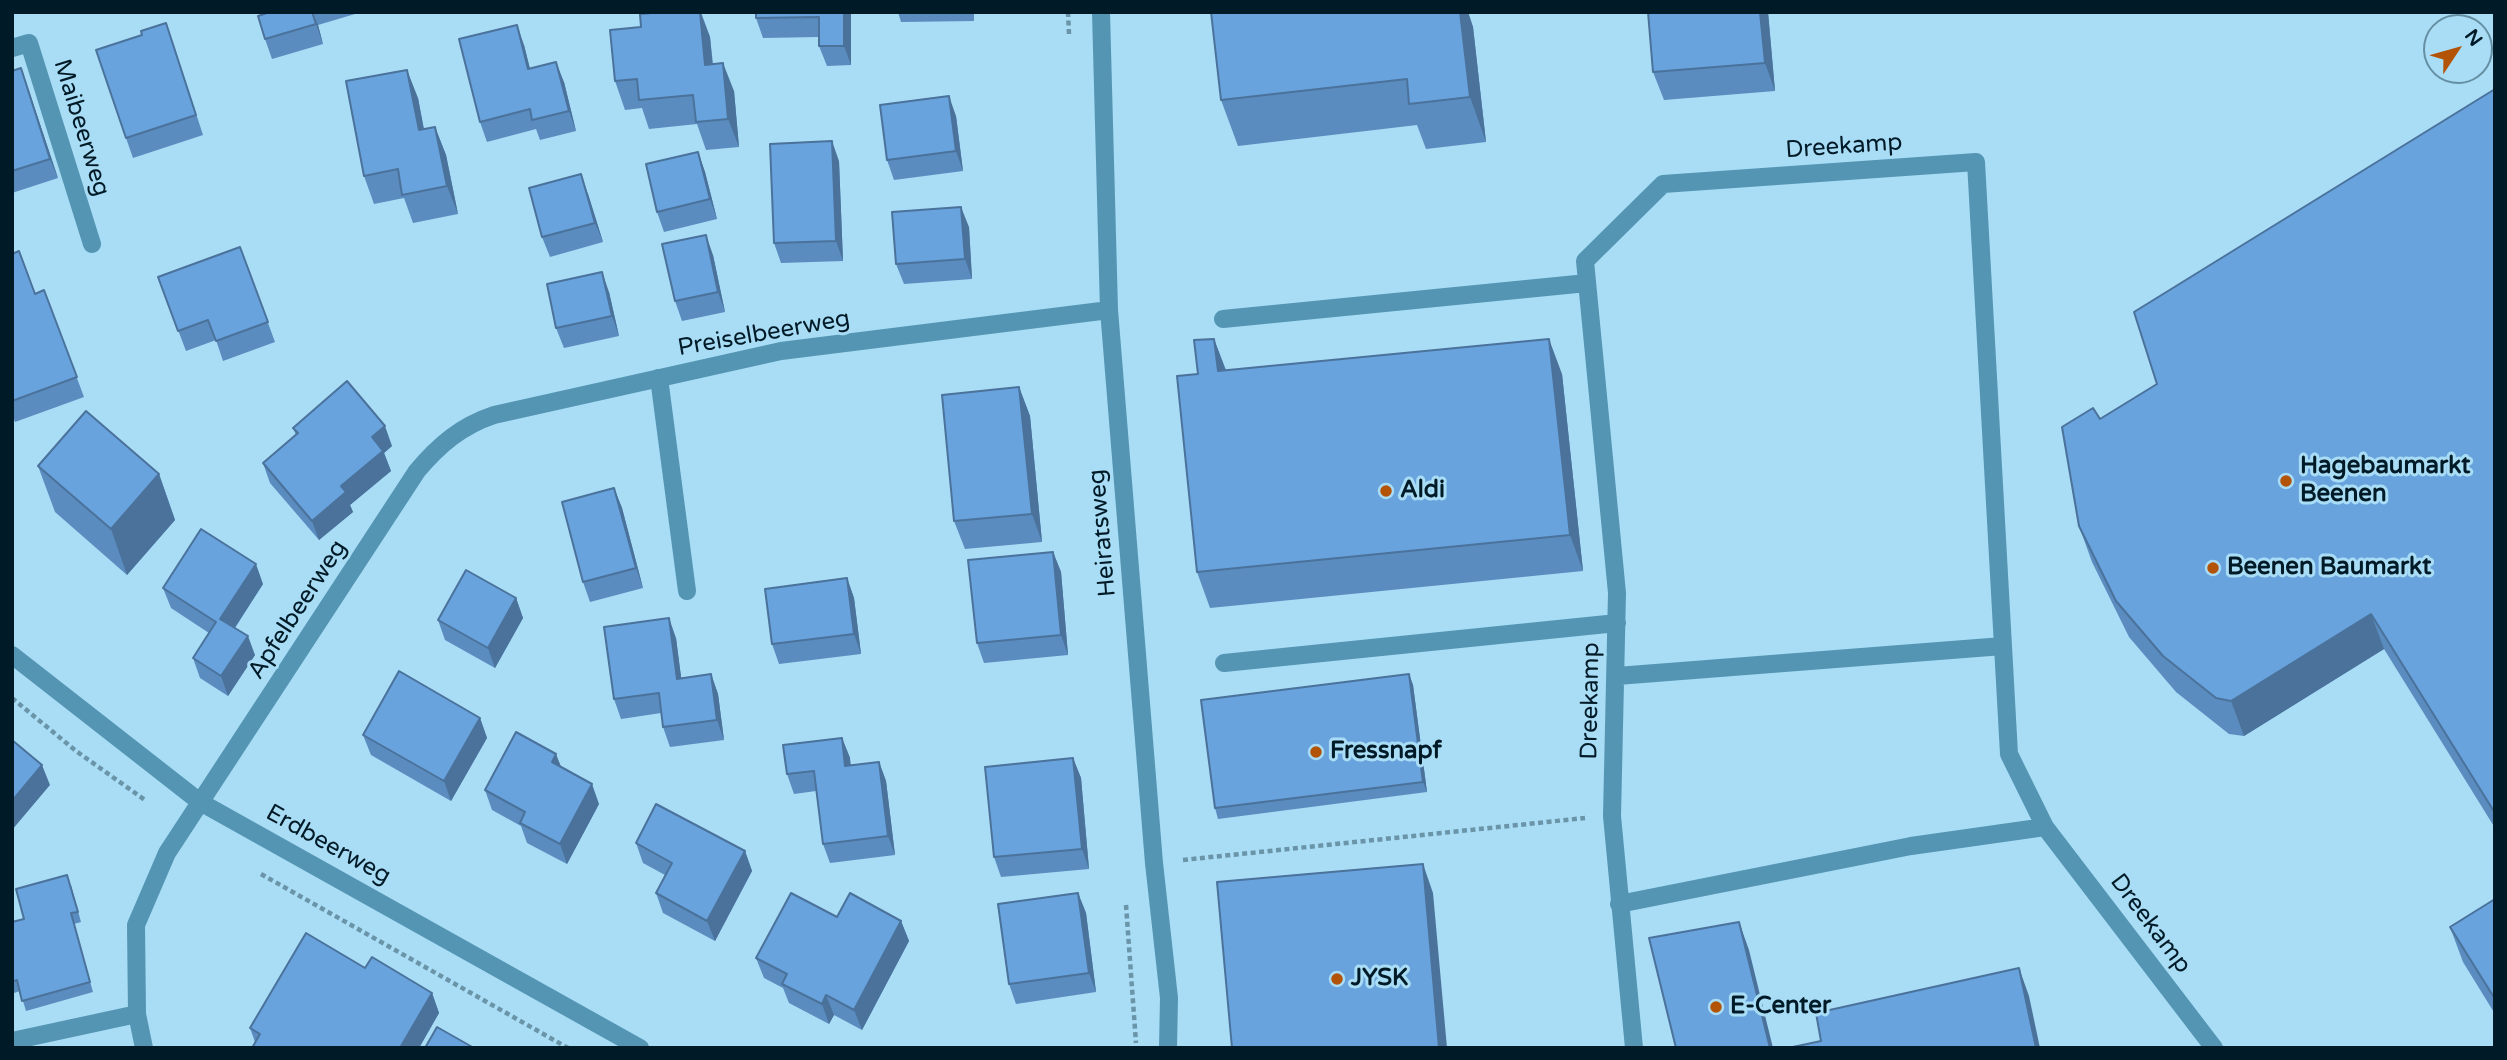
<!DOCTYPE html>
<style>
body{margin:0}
#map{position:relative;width:2507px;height:1060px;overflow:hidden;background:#a9dcf5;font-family:"Varela Round",sans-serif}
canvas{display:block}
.frame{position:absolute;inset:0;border:14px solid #001b27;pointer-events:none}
.north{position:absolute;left:2423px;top:14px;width:70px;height:70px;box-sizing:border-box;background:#a9dcf5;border:2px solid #658fa3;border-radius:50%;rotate:54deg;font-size:19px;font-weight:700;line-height:28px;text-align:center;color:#001b27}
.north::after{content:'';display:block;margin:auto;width:24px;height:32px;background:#b25307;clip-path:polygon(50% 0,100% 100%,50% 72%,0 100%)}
</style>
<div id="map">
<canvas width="2507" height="1060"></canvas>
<div class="frame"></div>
<div class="north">N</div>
</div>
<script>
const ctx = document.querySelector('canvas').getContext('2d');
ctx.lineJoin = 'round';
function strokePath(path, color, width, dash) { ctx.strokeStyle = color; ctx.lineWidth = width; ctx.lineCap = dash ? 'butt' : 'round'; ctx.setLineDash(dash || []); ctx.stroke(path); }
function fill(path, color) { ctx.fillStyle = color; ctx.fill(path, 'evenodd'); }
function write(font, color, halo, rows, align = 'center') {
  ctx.font = font + ' "Varela Round",sans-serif'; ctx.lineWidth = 6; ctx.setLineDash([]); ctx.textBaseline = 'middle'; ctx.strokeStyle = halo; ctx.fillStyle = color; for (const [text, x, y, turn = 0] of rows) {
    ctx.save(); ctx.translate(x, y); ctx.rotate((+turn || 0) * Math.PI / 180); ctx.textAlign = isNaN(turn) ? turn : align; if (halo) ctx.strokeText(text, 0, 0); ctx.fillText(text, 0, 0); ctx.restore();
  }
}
strokePath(new Path2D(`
 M1068,12L1069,34
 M12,698L76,751L145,800
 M1183,860L1585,818
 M261,874L568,1048
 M1126,905L1136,1043`), '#6a94a8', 4.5, [5, 3.5]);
strokePath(new Path2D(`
 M1223,319L1587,283
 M659,378L687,591
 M1224,663L1617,623
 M1617,676L2003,646
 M1619,904L1911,846L2045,827
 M1634,1048L1612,816L1617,593L1585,261L1663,184L1976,162L2009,754L2045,827L2214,1048`), '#5395b3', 18);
strokePath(new Path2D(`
 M1101,12L1109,310L1154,863L1169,998L1168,1048
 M12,48L29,43L92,244
 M12,655L200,802L640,1048
 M12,1041L137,1014
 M144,1048L137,1014L136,925L167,853L417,471C439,445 461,426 494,415L781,351L1109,310`), '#5395b3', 18);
fill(new Path2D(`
 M270,12H355V14L318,25L323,44L272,59L265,39Z
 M663,12H701L710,37L713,64L734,91L739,147L706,150L697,124L649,129L642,108L625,110L615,81L641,27Z
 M756,12H851V65L827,66L819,46V37L763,38L756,18Z
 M898,12H974V21L901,22Z
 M1211,12H1468L1473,27L1486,142L1426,149L1417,125L1238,146L1221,100Z
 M1648,12H1768L1775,91L1664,100L1653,72Z
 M173,43L203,135L133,158L126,138Z
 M524,45L530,69L564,82L576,131L540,140L536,129L487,142L480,122Z
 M21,68L58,178L12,193V71Z
 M2495,89V828L2384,649L2244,736L2229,734L2176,692L2129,637L2092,562L2079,526L2100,419L2157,384Z
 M418,98L424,129L435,127L446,155L458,214L413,223L404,198L374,204L364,176Z
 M956,116L963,171L894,180L887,160Z
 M698,152L705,172L717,219L664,232L657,212Z
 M839,161L843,261L781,263L774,243Z
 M588,194L603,242L550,257L542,237Z
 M969,227L972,279L904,284L896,264Z
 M240,247L275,342L223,361L216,340L186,351L158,277Z
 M12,254L35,294L44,290L84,397L15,422L12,414Z
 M713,255L725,312L682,321L675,301Z
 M609,292L619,336L564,348L556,328Z
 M1214,339L1226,370L1562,374L1583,571L1210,608L1197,572L1198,374Z
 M1019,387L1030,416L1042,542L965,549L954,521Z
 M293,428L392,446L384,453L391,471L350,505L353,512L319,540L270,483L263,463L296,435Z
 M38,466L159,474L175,520L127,575L55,512Z
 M614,488L622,508L643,588L590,602L583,582Z
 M1053,552L1061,572L1068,655L984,663L977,643Z
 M847,578L854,598L861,654L779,664L772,644Z
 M263,584L235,628L255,655L228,696L200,678L193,658L209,633L171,608L163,588Z
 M516,598L523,618L495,668L445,640L438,620Z
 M676,638L681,678L711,674L718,694L724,740L670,747L663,727L661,713L621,719L614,699Z
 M1409,674L1413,685L1427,792L1218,819L1215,808Z
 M480,718L487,738L451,801L371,755L363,735Z
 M842,738L850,758V765L879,762L886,781L895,855L830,863L823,844L816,791L794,794L787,774Z
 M1073,758L1081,778L1089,869L1001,877L994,857Z
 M561,767L599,804L567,864L527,843L521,826L492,810L485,790Z
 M636,843L745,851L752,871L715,941L663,913L656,893L665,875L643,863Z
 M71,885L81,922L74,924L93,992L26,1011L20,991L14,993L12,988V922L24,919Z
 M1078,893L1086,913L1096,992L1016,1004L1009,984Z
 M2495,899V1014L2463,962L2450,927Z
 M837,917L901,921L909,941L862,1030L834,1015L829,1024L789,1003L783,988L764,978L756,958Z
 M365,968L432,993L439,1013L419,1048H252L255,1042L250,1028Z`), '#5a8cbf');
fill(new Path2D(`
 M312,12L318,25L323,44L316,24Z
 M700,12L710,37L715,93L705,65Z
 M844,12H851V65L844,46Z
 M1460,12H1468L1473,27L1486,142L1470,97Z
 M1760,12H1768L1775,91L1765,63Z
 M517,25L524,45L535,89L528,69Z
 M556,62L564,82L576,131L569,111Z
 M723,63L734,91L739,147L728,119Z
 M21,68L28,88L58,178L50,159Z
 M407,70L418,98L429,158L419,130Z
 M949,96L956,116L963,171L956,151Z
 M435,127L446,155L458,214L447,186Z
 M832,141L839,161L843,261L836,241Z
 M698,152L705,172L717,219L710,199Z
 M581,174L588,194L603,242L595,223Z
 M961,207L969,227L972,279L965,259Z
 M706,235L713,255L725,312L718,292Z
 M602,272L609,292L619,336L612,316Z
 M1214,339L1227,374L1218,371Z
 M1549,339L1562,374L1583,571L1570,535Z
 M1019,387L1030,416L1042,542L1032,514Z
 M385,426L392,446L384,453L391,471L350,505L353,512L319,540L312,521L372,437Z
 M159,474L175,520L127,575L111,529Z
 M614,488L622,508L643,588L636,568Z
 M1053,552L1061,572L1068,655L1061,635Z
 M256,564L263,584L228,638L220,619Z
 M847,578L854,598L861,654L854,634Z
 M516,598L523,618L495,668L488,648Z
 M2371,614L2384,649L2244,736L2231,701Z
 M669,618L676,638L684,699L677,679Z
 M248,636L255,655L228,696L221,676Z
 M711,674L718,694L724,740L717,720Z
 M1409,674L1413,685L1427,792L1423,782Z
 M480,718L487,738L451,801L444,781Z
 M842,738L850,758L853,785L845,766Z
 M556,754L564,774L552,762Z
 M1073,758L1081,778L1089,869L1082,849Z
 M879,762L886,781L895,855L888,836Z
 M42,765L50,785L12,830V801Z
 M592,784L599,804L567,864L560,844Z
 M745,851L752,871L715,941L707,921Z
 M1423,864L1433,893L1447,1048H1439Z
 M1078,893L1086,913L1096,992L1089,973Z
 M901,921L909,941L862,1030L854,1010Z
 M1739,922L1749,950L1773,1048H1770Z
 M2019,968L2029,996L2040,1048H2036Z
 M432,993L439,1013L419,1048H400Z
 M826,995L834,1015L829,1024L822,1004Z`), '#4a729b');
const building = new Path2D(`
 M270,12H312L316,24L265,39L258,16Z
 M663,12H700L705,65L723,63L728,119L696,122L693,95L639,100L637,79L615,81L610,30L641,27L640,14Z
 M756,12H844V46H819V17L756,18Z
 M1211,12H1460L1470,97L1409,104L1407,79L1221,100Z
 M1648,12H1760L1765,63L1653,72Z
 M166,23L196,115L126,138L96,50L142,35L141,31Z
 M517,25L528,69L556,62L569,111L532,120L530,109L480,122L459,39Z
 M21,68L50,159L12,171V71Z
 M407,70L419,130L435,127L447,186L402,195L398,169L364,176L346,81Z
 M2495,89V813L2371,614L2231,701L2216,698L2163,656L2116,601L2079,526L2062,427L2093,408L2100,419L2157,384L2134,312Z
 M949,96L956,151L887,160L880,105Z
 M832,141L836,241L774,243L770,144Z
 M698,152L710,199L657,212L646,164Z
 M581,174L595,223L542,237L529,188Z
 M961,207L965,259L896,264L892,212Z
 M706,235L718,292L675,301L662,244Z
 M240,247L268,322L216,341L208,320L178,331L158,277Z
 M19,251L35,294L44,290L77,377L12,401V254Z
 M602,272L612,316L556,328L547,284Z
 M1214,339L1218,371L1549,339L1570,535L1197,572L1177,376L1198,374L1194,340Z
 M347,381L385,426L372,437L383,451L341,486L346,492L312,521L263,463L298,433L293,428Z
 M1019,387L1032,514L954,521L942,395Z
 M86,411L159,474L111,529L38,466Z
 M614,488L636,568L583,582L562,502Z
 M201,529L256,564L220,619L248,636L221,676L193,658L216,622L163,588Z
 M1053,552L1061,635L977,643L968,560Z
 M466,570L516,598L488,648L438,620Z
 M847,578L854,634L772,644L765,589Z
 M669,618L677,679L711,674L717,720L663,727L659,693L614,699L604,627Z
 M399,671L480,718L444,781L363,735Z
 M1409,674L1423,782L1215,808L1201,700Z
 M516,732L556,754L552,762L592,784L560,844L520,823L525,812L485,790Z
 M842,738L845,766L879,762L888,836L823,844L814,771L787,774L783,745Z
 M12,740L42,765L12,801Z
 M1073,758L1082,849L994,857L985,767Z
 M656,804L745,851L707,921L656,893L672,863L636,843Z
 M1423,864L1439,1048H1232L1217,882Z
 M67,875L78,912L71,913L90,982L22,1001L17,980L12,982V922L24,919L16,889Z
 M791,893L837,917L850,893L901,921L854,1010L826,995L822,1004L782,984L787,974L756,958Z
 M1078,893L1089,973L1009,984L998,904Z
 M2495,899V999L2450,927Z
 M1739,922L1770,1048H1676L1649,938Z
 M306,933L365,968L372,957L432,993L400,1048H252L260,1034L250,1028Z
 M2019,968L2036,1048H1788L1821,1041L1816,1013Z
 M437,1027L474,1048H425Z`);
fill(building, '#69a3de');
strokePath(building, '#4a729b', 2);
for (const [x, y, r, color] of [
 [2286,481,7,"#b25307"],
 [1386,491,7,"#b25307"],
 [2213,568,7,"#b25307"],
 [1316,752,7,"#b25307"],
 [1337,979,7,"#b25307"],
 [1716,1007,7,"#b25307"]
]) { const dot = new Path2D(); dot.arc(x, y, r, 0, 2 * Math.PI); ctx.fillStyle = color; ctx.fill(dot); strokePath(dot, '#a9dcf5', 2.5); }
write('24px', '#001b27', '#a9dcf5', [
 ["Maibeerweg",81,128,73],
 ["Dreekamp",1844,147,-4],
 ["Preiselbeerweg",764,334,-10],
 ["Heiratsweg",1103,533,-95],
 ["Apfelbeerweg",298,610,-57],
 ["Dreekamp",1591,701,-89],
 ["Erdbeerweg",328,845,29],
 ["Dreekamp",2150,924,53]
]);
write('bold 24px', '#001b27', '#a9dcf5', [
 ["Hagebaumarkt",2300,467],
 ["Beenen",2300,495],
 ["Aldi",1400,491],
 ["Beenen Baumarkt",2227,568],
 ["Fressnapf",1330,752],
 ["JYSK",1351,979],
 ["E-Center",1730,1007]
], 'left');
</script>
